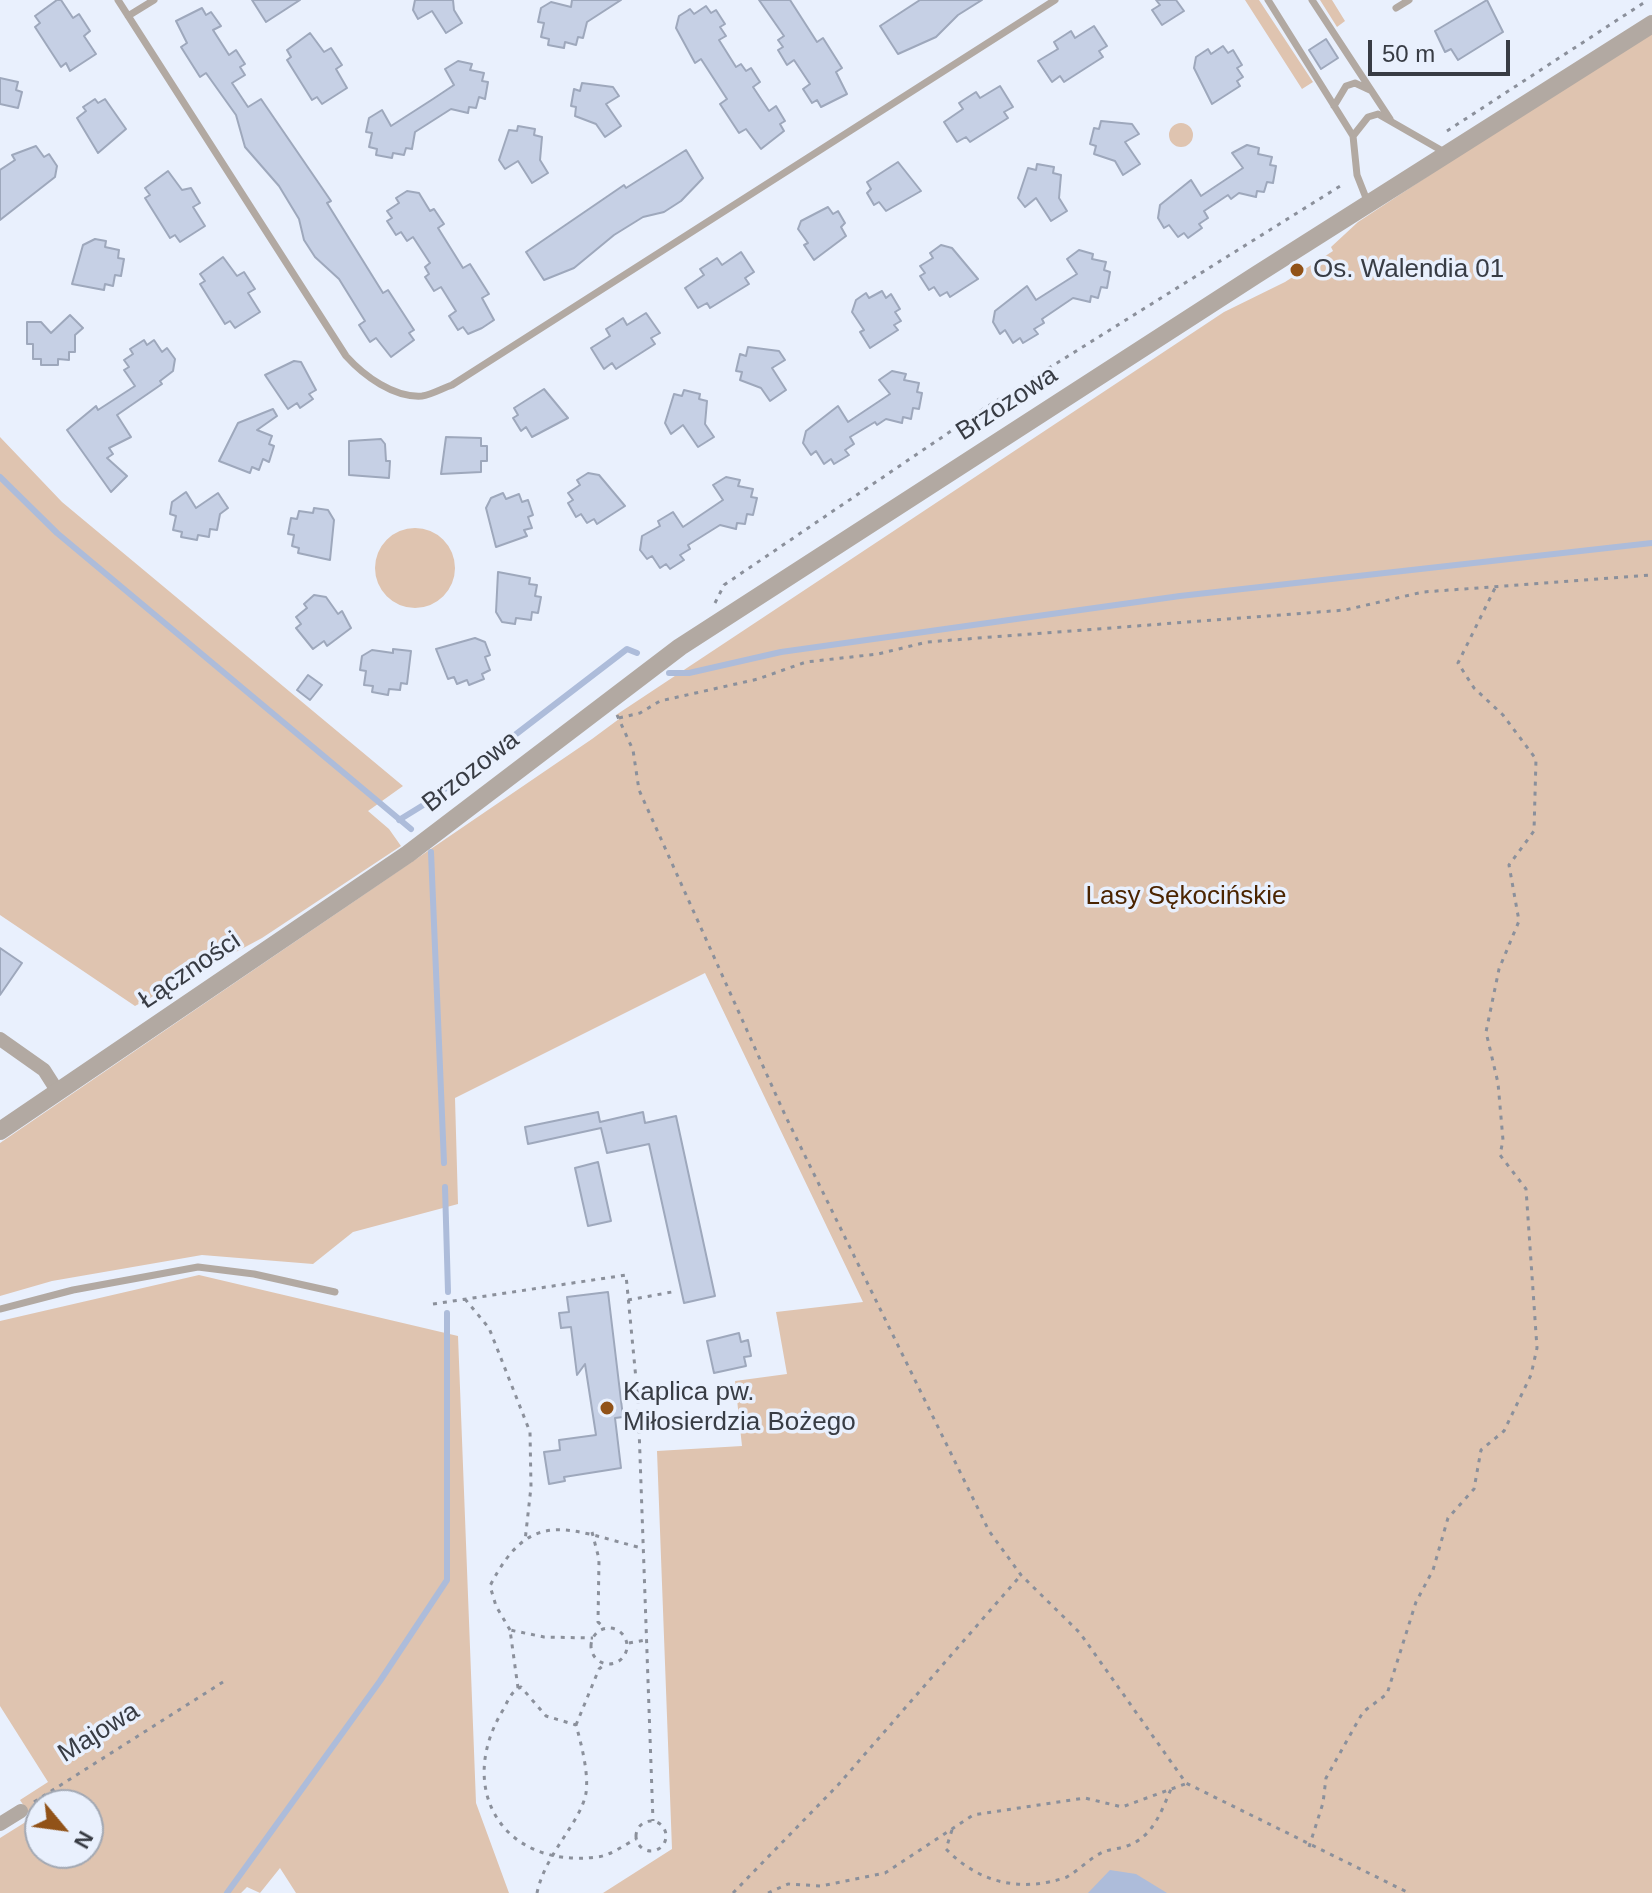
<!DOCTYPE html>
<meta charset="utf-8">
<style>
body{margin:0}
#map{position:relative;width:1652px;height:1893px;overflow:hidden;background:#e9f0fd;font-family:Helvetica,sans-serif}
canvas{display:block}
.north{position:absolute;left:24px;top:1789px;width:80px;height:80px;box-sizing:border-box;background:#e9f0fd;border:2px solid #a2a8b3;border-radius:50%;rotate:119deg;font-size:22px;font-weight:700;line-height:32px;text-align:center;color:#383c44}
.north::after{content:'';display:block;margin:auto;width:28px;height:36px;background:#915218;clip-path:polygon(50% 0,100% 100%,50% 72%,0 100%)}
.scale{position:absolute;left:1368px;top:40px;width:142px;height:36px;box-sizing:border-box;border:4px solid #383c44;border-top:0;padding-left:10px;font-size:24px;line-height:28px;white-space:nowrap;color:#383c44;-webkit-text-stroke:6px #e9f0fd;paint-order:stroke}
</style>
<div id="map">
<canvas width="1652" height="1893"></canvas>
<div class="north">N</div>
<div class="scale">50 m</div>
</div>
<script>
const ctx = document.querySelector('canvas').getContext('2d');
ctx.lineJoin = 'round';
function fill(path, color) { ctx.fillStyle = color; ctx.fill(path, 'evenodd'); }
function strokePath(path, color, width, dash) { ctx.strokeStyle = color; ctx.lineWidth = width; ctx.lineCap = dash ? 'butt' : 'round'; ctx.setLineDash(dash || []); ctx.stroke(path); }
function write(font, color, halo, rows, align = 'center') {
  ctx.font = font + ' Helvetica,sans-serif'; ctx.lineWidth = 7; ctx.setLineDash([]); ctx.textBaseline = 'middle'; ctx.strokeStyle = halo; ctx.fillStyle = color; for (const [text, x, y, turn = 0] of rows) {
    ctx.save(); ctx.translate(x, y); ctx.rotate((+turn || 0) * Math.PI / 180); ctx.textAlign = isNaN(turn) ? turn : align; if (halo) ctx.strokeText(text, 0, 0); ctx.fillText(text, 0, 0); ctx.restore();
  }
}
fill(new Path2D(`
 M1245,0H1259L1313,82L1302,89Z
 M1320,0H1332L1345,21L1337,27Z
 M1652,29V1893H603L672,1849L657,1451L742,1446L735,1381L787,1374L776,1312L863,1302L705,973L455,1098L458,1204L353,1232L313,1264L202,1255L52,1281L0,1296V1143L592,739L619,719L616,715L1224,312L1285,282L1333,251L1331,247L1358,222Z
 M1169 135a12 12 0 1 1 24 0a12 12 0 1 1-24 0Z
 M0,437L62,502L403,786L368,811L389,829L401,846L262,938L135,1006L0,915Z
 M375 568a40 40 0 1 1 80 0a40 40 0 1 1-80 0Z
 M199,1275L458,1336L476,1803L509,1893H296L280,1868L260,1893L247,1887L241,1893H0V1838L32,1818L20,1800L48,1782L0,1706V1321ZM40,1805H88V1853H40Z`), '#dfc4b0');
fill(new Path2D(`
 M1110,1870L1136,1874L1167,1893H1088Z`), '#adbcda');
strokePath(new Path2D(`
 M0,477L57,533L411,829
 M669,673H689L781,652L1180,596L1652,543
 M399,820L425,804L627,649L637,653
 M431,852L444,1163
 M445,1187L448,1292
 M227,1893L380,1681L447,1580V1313`), '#adbcda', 6);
const building = new Path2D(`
 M57,0H61L73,18L79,14L90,31L84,36L96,54L70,71L66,63L61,67L35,27L40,23L35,16Z
 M252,0H300L266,22Z
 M415,0H453L454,10L462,23L446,33L432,11L418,19L413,10Z
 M572,0H621L587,22L583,38L578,37L576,45L565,42L564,48L548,45L549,39L541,37L544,23L538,22L541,8L551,2L571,7Z
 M759,0H790L817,42L823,38L842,68L836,72L847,94L821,107L817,100L812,103L803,89L810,84L794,60L787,65L778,50L783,47L778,40L784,36Z
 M920,0H982L958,15L936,37L898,54L880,26Z
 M1156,0H1176L1184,11L1162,25L1152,10L1160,5Z
 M1487,0L1503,32L1458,60L1451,49L1445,52L1435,31Z
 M706,6L711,13L716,10L725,24L720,27L726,36L719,40L736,67L741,64L746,71L751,68L760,82L753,87L769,111L776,106L785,121L780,124L784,131L761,149L746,129L739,133L720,104L727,99L701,59L695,63L676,28L679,16L690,9L694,14Z
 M202,8L206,15L211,12L221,26L213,30L229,55L236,50L245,64L240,67L245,75L232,83L248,107L261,99L331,201L327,203L383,293L388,290L414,330L409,333L414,340L391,357L376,338L370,342L359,325L365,321L339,279L315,257L304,240L299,219L279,186L245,147L236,115L206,73L200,77L181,47L187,43L176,21Z
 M1094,26L1107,46L1099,51L1103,57L1064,82L1060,76L1052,82L1038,61L1058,49L1054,42L1071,31L1075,38Z
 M310,33L324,52L331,48L342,65L336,69L347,88L322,104L317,97L312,100L287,60L291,57L287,50Z
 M1326,39L1338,58L1321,69L1309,50Z
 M1223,46L1228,53L1233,50L1242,65L1237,68L1243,77L1237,81L1240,86L1212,104L1194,68L1196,57L1208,49L1211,54Z
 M458,61L472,64L470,70L484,73L482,81L488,82L485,99L479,97L476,108L469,107L468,113L451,109L415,132L412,149L406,148L404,155L393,153L392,158L376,155L377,149L369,147L372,133L366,132L369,118L382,110L391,126L433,99L454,85L445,69Z
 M0,78L18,82L16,90L22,92L18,108L0,104Z
 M582,83L613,87L619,96L606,104L621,126L605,137L596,124L575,116L576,107L571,106L574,89L580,91Z
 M1000,86L1013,107L1004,112L1008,118L970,142L966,137L957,142L944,122L963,109L959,103L976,92L980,98Z
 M95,99L98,103L105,99L126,129L98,153L77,118L86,111L83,107Z
 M1101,121L1132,124L1139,134L1125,142L1140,164L1123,175L1115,161L1094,154L1096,146L1090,144L1094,128L1099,129Z
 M518,126L535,129L534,135L542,137L540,160L548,173L532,183L518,161L505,169L499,160L509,130L517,131Z
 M1247,145L1259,148L1258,154L1272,157L1270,165L1276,166L1273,183L1267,182L1264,192L1257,191L1256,197L1239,193L1231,199L1228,195L1204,211L1208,218L1199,224L1202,228L1188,238L1184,233L1178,237L1169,225L1164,228L1158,218L1160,205L1191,180L1201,196L1243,168L1232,153Z
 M36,146L44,157L49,154L57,166L55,177L0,220V170L15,160L12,155Z
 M686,150L703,178L681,201L664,212L643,217L614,235L574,268L544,280L526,252L624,185L626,188Z
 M898,162L921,191L886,211L879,202L874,205L867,193L871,189L867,182Z
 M1037,164L1054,167L1053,173L1061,175L1059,198L1067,211L1051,221L1036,198L1025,207L1018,198L1028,168L1036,170Z
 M168,171L182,190L191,188L200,203L193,207L205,226L180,242L175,235L170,238L145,198L150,195L145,188Z
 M407,191L419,193L430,211L434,209L444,224L438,228L463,268L470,264L489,294L482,298L494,320L482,328L468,334L463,327L458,330L449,316L456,311L441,287L434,291L425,277L429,274L425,267L430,263L413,237L407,241L401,232L396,235L387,221L392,218L387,211L399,203L396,198Z
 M828,207L833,214L838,211L845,223L841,227L846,236L814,260L804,245L808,243L798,229L801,221Z
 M95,239L106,241L105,247L119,250L118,258L124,259L121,276L115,275L113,286L105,284L104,290L72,284L83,245Z
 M941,245L952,248L978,279L950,297L947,292L940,296L934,287L929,290L920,276L925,273L920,266L933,258L930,253Z
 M1079,250L1093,254L1092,259L1106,262L1104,270L1110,272L1107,288L1101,287L1098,298L1091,296L1090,302L1073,298L1042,319L1044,323L1034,329L1038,334L1023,343L1020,338L1013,343L1005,330L1000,334L993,322L995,311L1027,286L1036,300L1077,274L1067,259Z
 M741,252L754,272L745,278L749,284L710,308L707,303L698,308L685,288L704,275L700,269L717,258L722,265Z
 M223,257L237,276L244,272L255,289L248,293L260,312L235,328L230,321L225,324L200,284L205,281L200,274Z
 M882,291L886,298L891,294L900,309L895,312L901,321L894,325L898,330L870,348L860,332L864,330L852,312L856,300L866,293L869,298Z
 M646,313L660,333L651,338L655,344L616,369L612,363L604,369L591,348L610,336L606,329L614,324L623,318L627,325Z
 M70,315L83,328L75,335V352H69V360L58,359V365H41V359H33V344H27V322H41L51,333Z
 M144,340L147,345L154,340L162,352L167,348L175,359L173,371L160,381L162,384L117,415L131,437L109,448L113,454L107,458L127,476L111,492L67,430L96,406L98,410L135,386L124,370L129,367L124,360L133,354L130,349Z
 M748,347L779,351L785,360L772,368L786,390L770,401L761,388L740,380L742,372L736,371L740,354L746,356Z
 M294,361L301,362L316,390L309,394L313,399L300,408L297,403L288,409L265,375Z
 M892,371L906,374L904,380L919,383L917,392L922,393L919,409L913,408L911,419L903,417L902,423L886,419L877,425L875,422L850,437L854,444L845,450L849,455L834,464L831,459L824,464L816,451L811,455L803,443L806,431L838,406L848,422L890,394L879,380Z
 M544,389L568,418L532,437L526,427L521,431L513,418L518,415L514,408Z
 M684,390L700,394L699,399L707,401L705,424L714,437L698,447L683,425L671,434L665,423L674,394L682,396Z
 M273,409L277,416L257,430L272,436L269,444L274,446L269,462L263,459L259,470L252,467L250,473L219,461L238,423Z
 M446,437L481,438V446H487V461H481V472L441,474Z
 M381,439L385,444L386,461H390L389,478L349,475V441Z
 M588,473L599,475L625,506L597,524L594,519L587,523L581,514L576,517L568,503L573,500L568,493L580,485L577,480Z
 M726,477L740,480L738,486L753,489L751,497L757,498L753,515L747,514L745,524L737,523L736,529L720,525L688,545L690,549L680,555L684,560L670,569L666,564L660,568L652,556L647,559L640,550L642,536L660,526L658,521L673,512L683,527L723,500L713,485Z
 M186,492L196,508L218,493L228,508L220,514L217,530L210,529L209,537L198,535L197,540L181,537L182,532L173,530L176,516L170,514L172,502Z
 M503,493L506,499L519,494L522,502L528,500L533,515L528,517L532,528L524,530L527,536L496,547L486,508L491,498Z
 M314,508L328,510L334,520L330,560L298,553L299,548L292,546L294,535L288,534L291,518L297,519L299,511L313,513Z
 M498,572L530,578L529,584L537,585L535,596L541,597L538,613L532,612L531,620L516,618L515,624L502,622L496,612Z
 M314,595L326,597L338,614L342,611L351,628L327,646L324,641L313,649L296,628L301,624L296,617L307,608L304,604Z
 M475,638L485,642L490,655L485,657L490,670L482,674L484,679L469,685L467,680L457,684L454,677L448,679L436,649Z
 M393,649L411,651L407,684L401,683L400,690L389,689L388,695L372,692L373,686L364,685L366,671L360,670L362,656L372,650L393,653Z
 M308,675L322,685L310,700L297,690Z
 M0,948L22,963L0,995Z
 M598,1112L600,1122L643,1112L645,1123L676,1116L715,1296L684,1303L649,1144L607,1153L601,1128L528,1144L525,1127Z
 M598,1162L611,1221L588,1226L575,1168Z
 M608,1292L623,1417L615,1418L621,1468L564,1477L565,1481L549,1484L544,1452L560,1450L559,1440L596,1435L585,1364L577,1375L571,1327L561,1328L559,1313L569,1312L567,1297Z
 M739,1333L741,1342L748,1340L751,1356L744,1357L746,1366L714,1373L707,1341Z`);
fill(building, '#c6d0e5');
strokePath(building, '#9ea8bc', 2);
strokePath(new Path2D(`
 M1447,131L1648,0
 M715,603L724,585L985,408L1345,183
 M617,715L633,750L639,790L785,1115L989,1531L1021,1575L1080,1633L1186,1783L1409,1893
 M619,718L640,713L660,701L758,679L806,662L878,654L927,642L1345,610L1423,592L1652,575
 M465,1299L489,1328L530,1432L531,1487L525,1541
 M628,1300L672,1292
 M433,1304L626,1275L638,1400L653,1821
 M592,1532L599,1559L598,1622L605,1628
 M591 1646a18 18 0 1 1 36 0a18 18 0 1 1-36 0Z
 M510,1630L496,1606L490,1586C531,1504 571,1531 642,1548
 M629,1643L645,1640
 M518,1688L510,1630L544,1637L593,1638
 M576,1725L599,1669L605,1664
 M34,1802L223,1682
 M636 1836a15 15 0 1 1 30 0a15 15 0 1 1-30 0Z
 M952,1830L946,1849C979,1883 1021,1893 1067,1877C1079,1870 1090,1858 1103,1852C1110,1849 1119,1849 1127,1846C1153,1837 1161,1812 1171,1789
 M1309,1847L1323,1803L1326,1778L1363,1712L1387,1694L1416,1602L1433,1570L1448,1518L1474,1489L1481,1450L1504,1431L1531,1375L1537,1348L1526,1189L1500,1155L1503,1140L1498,1083L1486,1032L1499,969L1519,921L1509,865L1534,831L1536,759L1503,715L1474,688L1458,663L1496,586
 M537,1893C545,1854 581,1822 586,1793C589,1773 581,1743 576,1725L546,1716L521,1687C511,1691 508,1701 503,1710C455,1789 503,1869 597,1857C610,1856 624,1845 636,1839
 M733,1893L838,1785L1021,1575
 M768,1893L788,1884L821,1886L885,1873L973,1815L1085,1798L1122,1807L1185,1784`), '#8b909b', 3, [4, 6]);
strokePath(new Path2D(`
 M118,0L346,356C364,376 394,398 422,396C431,395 443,388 452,385L1055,0
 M1268,0L1353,136L1357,175L1368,203
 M1312,0L1390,119
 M1396,8L1409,0
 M128,16L154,0
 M1334,106L1346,86L1355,83L1370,90
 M1353,136L1368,117L1378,114L1446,153
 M0,1309L73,1290L198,1267L254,1274L335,1292`), '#b2a9a2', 7);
strokePath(new Path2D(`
 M0,1039L44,1070L58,1092
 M0,1824L21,1811`), '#b2a9a2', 14);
strokePath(new Path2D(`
 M0,1131L408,854L680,647L1256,275L1652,24`), '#b2a9a2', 18);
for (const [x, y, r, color] of [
 [1297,270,8,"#915218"],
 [607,1408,8,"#915218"]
]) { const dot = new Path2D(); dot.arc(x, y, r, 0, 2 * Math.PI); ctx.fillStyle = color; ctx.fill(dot); strokePath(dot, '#e9f0fd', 3); }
write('26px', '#383c44', '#e9f0fd', [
 ["Os. Walendia 01",1313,270],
 ["Kaplica pw.",623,1393],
 ["Miłosierdzia Bożego",623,1423]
], 'left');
write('26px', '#383c44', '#e9f0fd', [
 ["Brzozowa",1007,404,-33],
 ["Brzozowa",471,772,-38],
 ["Łączności",190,971,-34],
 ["Majowa",99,1733,-32]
]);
write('26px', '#4b2400', '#e9f0fd', [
 ["Lasy Sękocińskie",1186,897]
]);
</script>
